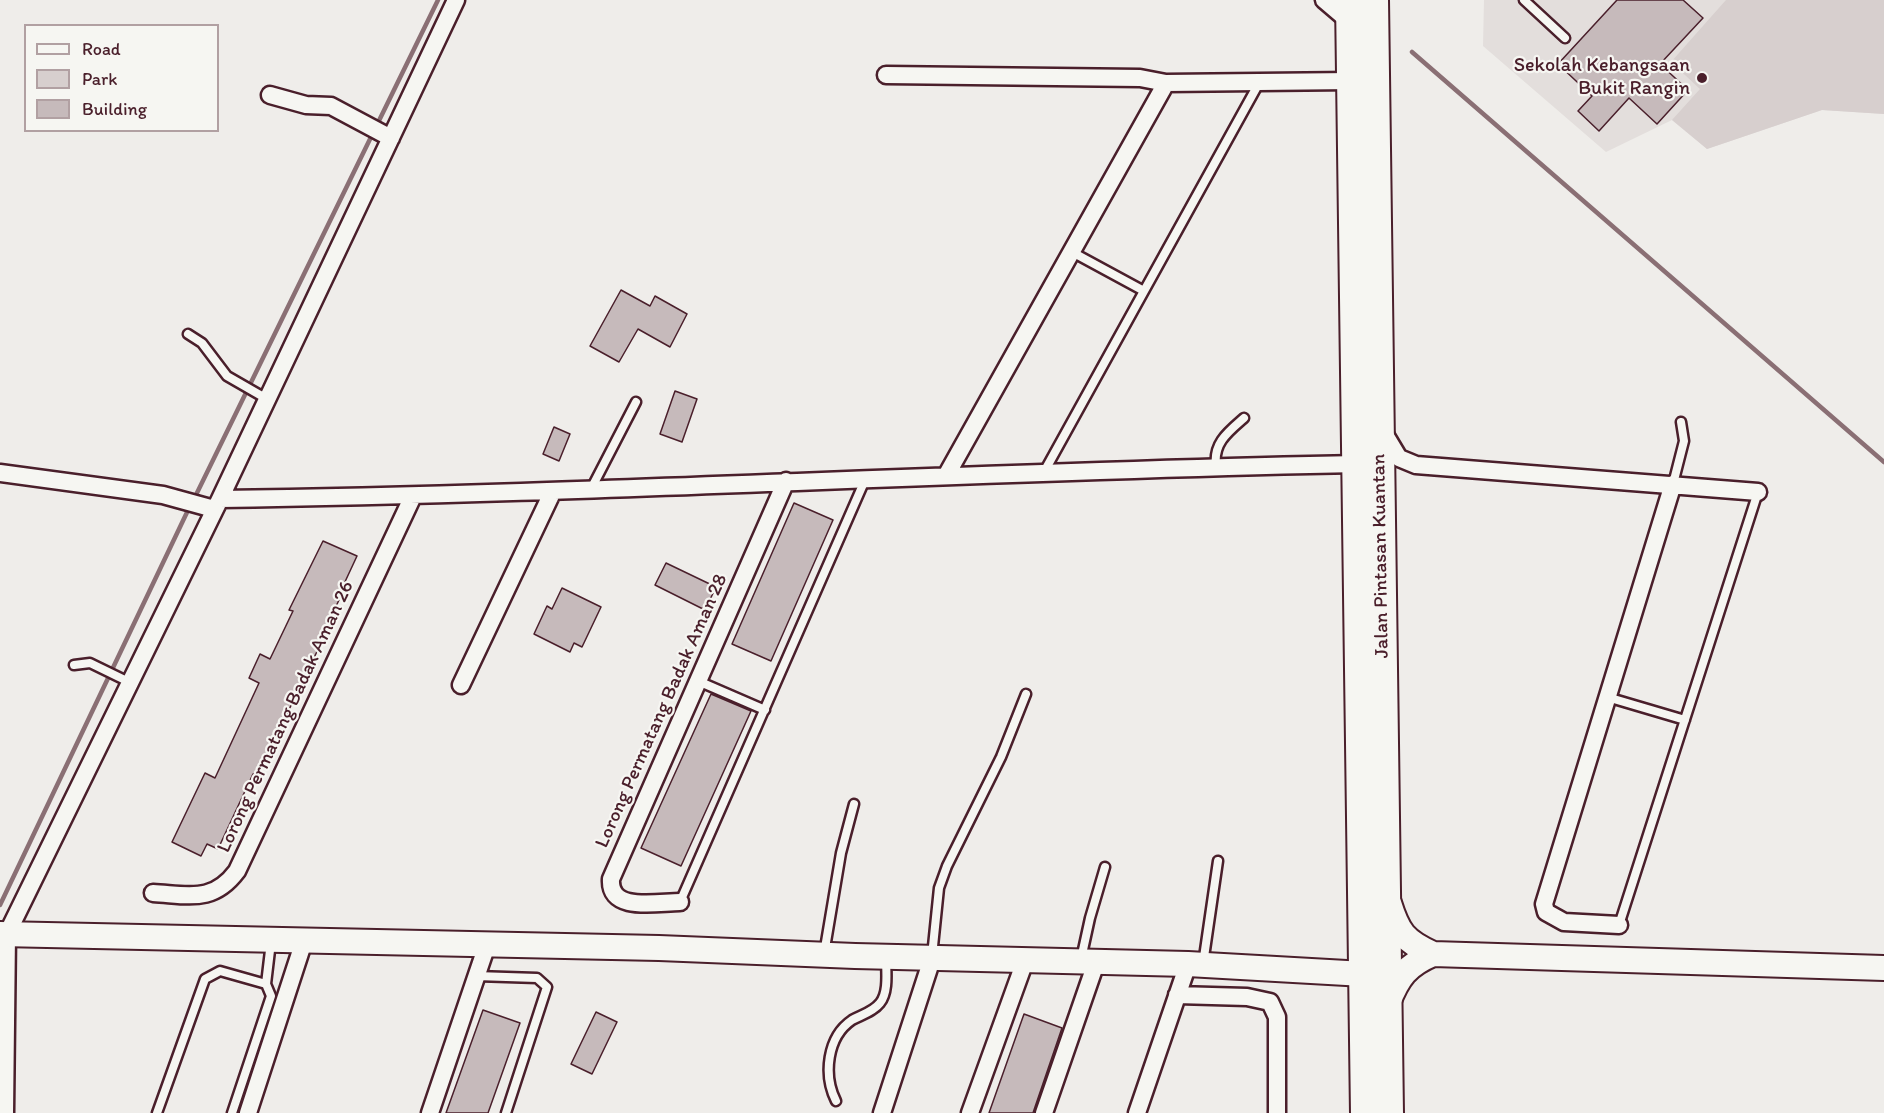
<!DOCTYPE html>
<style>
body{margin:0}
#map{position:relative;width:1884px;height:1113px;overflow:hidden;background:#efedea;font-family:Itim,sans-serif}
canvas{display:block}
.legend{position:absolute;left:24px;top:24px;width:195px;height:108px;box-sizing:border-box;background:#f6f6f2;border:2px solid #b1a0a2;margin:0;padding:8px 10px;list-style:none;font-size:18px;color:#4a1f2b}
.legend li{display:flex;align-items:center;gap:12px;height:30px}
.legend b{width:30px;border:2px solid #b1a0a2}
</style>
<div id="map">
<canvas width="1884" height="1113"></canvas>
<ul class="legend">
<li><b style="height:8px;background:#f6f6f2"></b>Road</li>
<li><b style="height:16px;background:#d7cfce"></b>Park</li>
<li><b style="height:16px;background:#c6babb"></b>Building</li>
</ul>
</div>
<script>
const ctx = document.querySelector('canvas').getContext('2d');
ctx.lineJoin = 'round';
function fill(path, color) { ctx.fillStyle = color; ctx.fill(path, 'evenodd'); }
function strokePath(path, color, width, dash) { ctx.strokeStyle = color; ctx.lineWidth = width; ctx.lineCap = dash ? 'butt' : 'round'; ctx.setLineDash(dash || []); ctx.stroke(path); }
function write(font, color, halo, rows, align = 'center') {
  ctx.font = font + ' Itim,sans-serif'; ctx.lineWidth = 4.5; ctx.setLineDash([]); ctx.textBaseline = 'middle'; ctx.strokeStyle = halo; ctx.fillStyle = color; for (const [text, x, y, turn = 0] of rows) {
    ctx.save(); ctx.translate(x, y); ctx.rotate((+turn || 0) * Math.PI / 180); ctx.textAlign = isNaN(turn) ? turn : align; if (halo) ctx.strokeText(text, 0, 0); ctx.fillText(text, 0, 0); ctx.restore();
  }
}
fill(new Path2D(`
 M1484,0H1884V114L1822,110L1707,149L1672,120L1606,152L1483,46Z`), '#e3dedc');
fill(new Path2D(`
 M1726,0H1884V114L1822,110L1707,149L1672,120L1700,89L1671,62Z`), '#d7cfce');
strokePath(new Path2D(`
 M1412,52L1884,462
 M194,499L438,0
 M0,905L190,506`), '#8a6f74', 4.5);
const building = new Path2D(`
 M1617,0H1683L1703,18L1660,64L1688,90L1657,124L1629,98L1599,131L1578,111L1592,96L1558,64Z
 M621,290L650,306L655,296L687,314L670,347L638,329L619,362L590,346Z
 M675,391L697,399L682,442L660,434Z
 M554,427L570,434L559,461L543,454Z
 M794,503L833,520L771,661L732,644Z
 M323,541L357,556L337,599L339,600L322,636L324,637L257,776L253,774L218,849L207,844L201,856L172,842L205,773L215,778L259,683L249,678L260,654L270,659L293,611L289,610Z
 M666,563L716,587L705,610L655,585Z
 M562,588L601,607L582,647L574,643L570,652L534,634L547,606L552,609Z
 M711,694L751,711L681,866L641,848Z
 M483,1010L520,1023L488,1113H446Z
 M596,1012L617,1022L592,1074L571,1064Z
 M1024,1014L1062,1028L1035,1107L1033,1113H989Z`);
fill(building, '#c6babb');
strokePath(building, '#4a1f2b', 1.5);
const lane = new Path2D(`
 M1524,0L1565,38
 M1072,252L1144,291
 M188,334L202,343L227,376L267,399
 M1216,466C1213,443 1228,432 1244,418
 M1044,472L1259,83
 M1673,484L1684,441L1681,422
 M591,489L636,402
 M74,665L90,663L129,682
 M698,681L765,710
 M1607,697L1685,720
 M680,902L865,480
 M1619,925L1758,492
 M824,954L841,853L854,804
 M932,956L939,888L947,866L1001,757L1026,694
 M1081,959L1090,918L1105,867
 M1203,964L1218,861
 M476,976L537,978L547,987L506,1113
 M836,1101C823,1075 827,1037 852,1020C861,1015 873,1012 880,1003C889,992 886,971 886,958
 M157,1113L205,979L220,971L266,984
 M232,1113L271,996L266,984L271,942`);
const street = new Path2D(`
 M1324,0L1351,23
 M886,75L1140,78L1166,83L1352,81
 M270,95L306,105L331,106L391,138
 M1384,433L1399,458L1416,465L1758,492
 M0,473L163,495L214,509
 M946,476L1166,83
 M220,499C599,494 978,471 1357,464
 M461,685L553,491
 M153,893C190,895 213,903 237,871L413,496
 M680,902C657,902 609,913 611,879L786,481
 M1619,925L1564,922L1546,912L1544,904L1673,484
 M1177,995L1247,997L1270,1002L1277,1017V1113
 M5,1113L7,934L220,499L456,0
 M248,1113L304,941
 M430,1113L487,945
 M882,1113L932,959
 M970,1113L1025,961
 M1044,1113L1096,963
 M1137,1113L1188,964`);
const secondary = new Path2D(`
 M1389,903C1398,932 1404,941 1433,954L1884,968
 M0,934L659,948L855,956L1188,964L1364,974
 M1388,1003C1398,977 1407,965 1433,954`);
const highway = new Path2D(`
 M1351,0L1366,1113
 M1373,0L1388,1113`);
strokePath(lane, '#4a1f2b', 13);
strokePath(street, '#4a1f2b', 21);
strokePath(secondary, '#4a1f2b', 28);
strokePath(highway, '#4a1f2b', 34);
strokePath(lane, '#f6f6f2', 8);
strokePath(street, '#f6f6f2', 16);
strokePath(secondary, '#f6f6f2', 24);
strokePath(highway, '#f6f6f2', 30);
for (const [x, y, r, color] of [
 [1702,78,6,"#4a1f2b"]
]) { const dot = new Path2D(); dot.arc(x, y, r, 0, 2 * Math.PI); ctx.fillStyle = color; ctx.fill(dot); strokePath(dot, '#f6f6f2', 2); }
write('20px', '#4a1f2b', '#f6f6f2', [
 ["Sekolah Kebangsaan",1690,66],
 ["Bukit Rangin",1690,89]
], 'right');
write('20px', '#4a1f2b', '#f6f6f2', [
 ["Jalan Pintasan Kuantan",1381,556,-91],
 ["Lorong Permatang Badak Aman 28",662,711,-66],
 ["Lorong Permatang Badak Aman 26",286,717,-65]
]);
</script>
